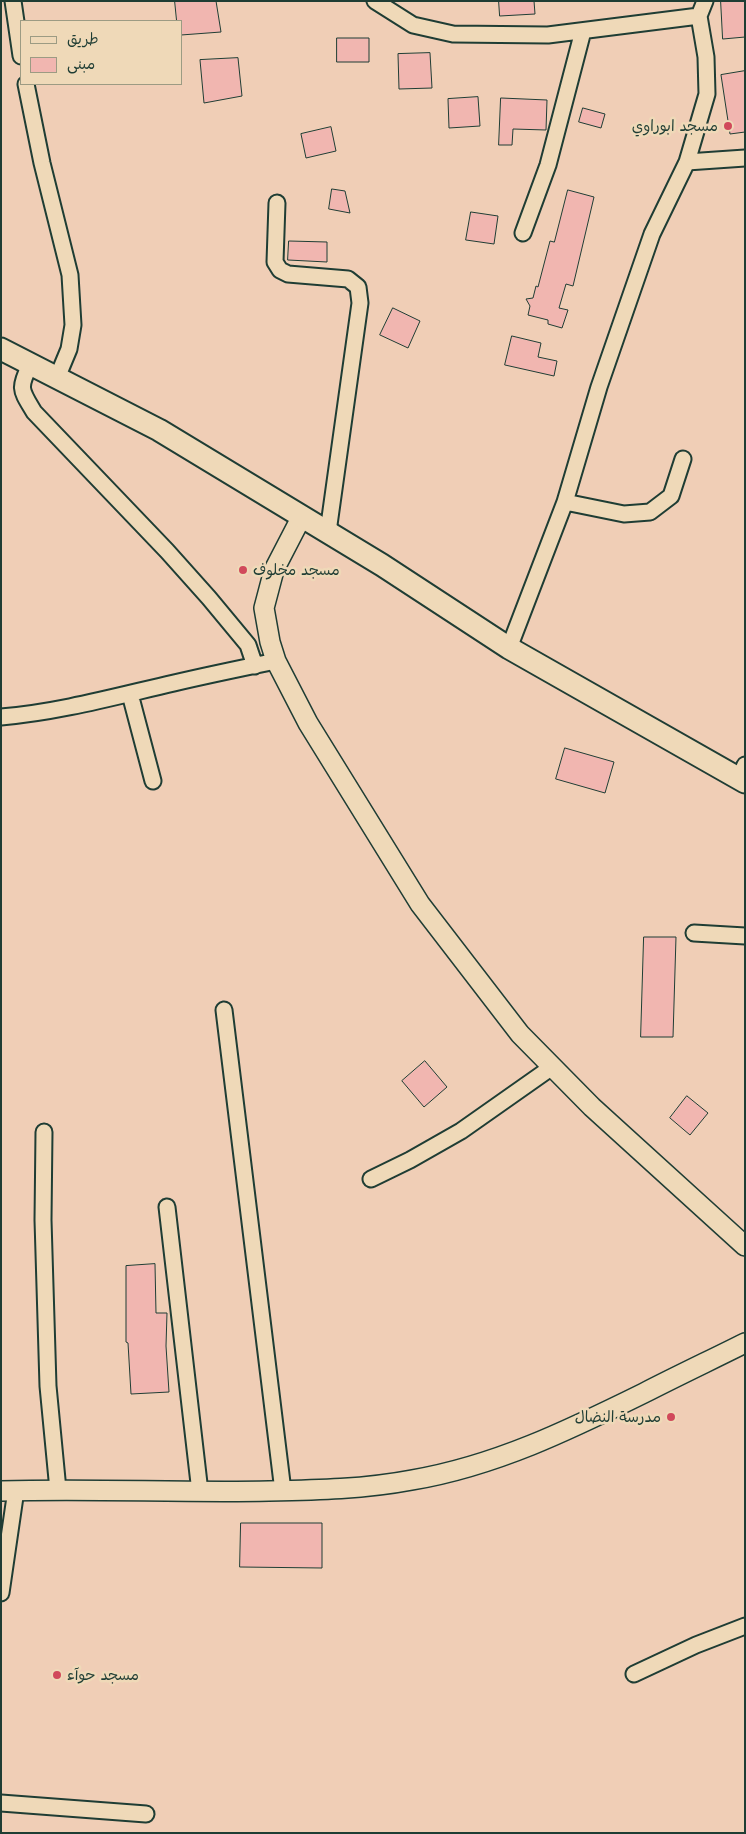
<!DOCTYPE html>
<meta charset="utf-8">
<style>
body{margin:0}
#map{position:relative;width:746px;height:1834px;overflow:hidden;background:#f0ceb6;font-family:Mali,"Playpen Sans Arabic",sans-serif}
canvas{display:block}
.frame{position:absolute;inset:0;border:2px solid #1f3d34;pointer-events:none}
.legend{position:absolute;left:20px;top:20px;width:162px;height:65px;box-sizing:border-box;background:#efd9b8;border:1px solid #9c9b83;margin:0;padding:6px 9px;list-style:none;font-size:15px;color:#1f3d34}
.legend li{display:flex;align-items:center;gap:10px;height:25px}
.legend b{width:25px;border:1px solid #9c9b83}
</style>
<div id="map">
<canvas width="746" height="1834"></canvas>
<div class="frame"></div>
<ul class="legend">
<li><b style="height:6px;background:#efd9b8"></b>طريق</li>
<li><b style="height:14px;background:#f1b6b0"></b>مبنى</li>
</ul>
</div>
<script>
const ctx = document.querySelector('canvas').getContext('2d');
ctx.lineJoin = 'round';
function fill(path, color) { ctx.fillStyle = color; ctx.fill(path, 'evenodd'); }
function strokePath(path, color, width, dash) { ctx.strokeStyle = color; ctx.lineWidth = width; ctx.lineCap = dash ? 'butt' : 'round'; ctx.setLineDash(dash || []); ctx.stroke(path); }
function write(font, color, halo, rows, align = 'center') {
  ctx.font = font + ' Mali,"Playpen Sans Arabic",sans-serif'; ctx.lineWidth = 5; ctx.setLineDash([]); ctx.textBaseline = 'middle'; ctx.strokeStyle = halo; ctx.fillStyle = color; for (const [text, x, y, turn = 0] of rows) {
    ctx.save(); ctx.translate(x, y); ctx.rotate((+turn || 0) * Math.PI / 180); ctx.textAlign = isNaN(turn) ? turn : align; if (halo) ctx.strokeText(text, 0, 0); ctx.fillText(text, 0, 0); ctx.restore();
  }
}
const building = new Path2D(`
 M175,1H216L221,32L181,35V21H177Z
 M499,1H534L535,14L500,16Z
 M721,1H745V37L723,39Z
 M337,38H369V62H337Z
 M430,53L432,88L399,89L398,54Z
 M238,58L242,96L204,103L200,60Z
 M745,71V132L730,134L721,75Z
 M478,97L480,126L449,128L448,99Z
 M501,98L547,100L546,130L513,129L512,145H499Z
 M583,108L605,114L601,128L579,122Z
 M331,127L336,151L306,158L301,134Z
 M332,189L345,191L350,213L329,209Z
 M568,190L594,197L573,286L566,284L559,308L568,310L562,328L548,324V320L528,315L530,306L526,299L533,298L536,286L538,287L550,241L554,242Z
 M471,212L498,216L494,244L466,240Z
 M289,241L327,242V262L288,260Z
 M393,308L420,321L408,348L380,335Z
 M512,336L541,343L538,357L557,361L554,376L505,365Z
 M565,748L614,762L605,793L556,779Z
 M644,937H676L673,1037H641Z
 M425,1061L447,1087L424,1107L402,1081Z
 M687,1096L708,1113L690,1135L670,1118Z
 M155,1264L156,1313H167L166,1346L169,1392L131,1394L128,1343L126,1342V1266Z
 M241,1523H322V1568L240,1567Z`);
fill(building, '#f1b6b0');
strokePath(building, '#1f3d34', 1);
const minor = new Path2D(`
 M13,1L21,56
 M375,1L413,25L453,34L548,35L699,16
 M26,84L42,163L70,275L73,325L69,349L57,378
 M687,162L745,158
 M277,203L275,262L280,270L288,274L348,279L358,287L360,303L328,532
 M523,233L548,165L583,31
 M30,365C18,389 21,390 34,412L167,551L209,598L248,645L255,666
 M565,502L624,514L650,512L671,496L683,459
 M509,648L565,502L599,387L652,234L687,162L707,94L706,57L699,16L705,1
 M130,694L153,781
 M1,717C60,712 117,696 174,683C208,675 242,668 276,661
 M739,779L745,765
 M694,933L745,936
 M224,1010L283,1491
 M44,1132L43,1220L48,1386L58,1490
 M371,1179L410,1160L461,1131L552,1067
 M167,1207L200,1492
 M1,1593L16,1490
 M634,1674L696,1645L745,1626
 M1,1803L146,1814`);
const tertiary = new Path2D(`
 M302,516L274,570L264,608L270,642L276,661L308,723L420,904L520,1034L592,1107L745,1246
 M1,1491C90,1488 180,1493 269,1491C317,1490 365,1489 412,1480C495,1466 569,1430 644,1393C677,1376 711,1360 745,1343`);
const secondary = new Path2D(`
 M1,349L159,430L382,565L509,648L745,782`);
strokePath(minor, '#1f3d34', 19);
strokePath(tertiary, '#1f3d34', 22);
strokePath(secondary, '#1f3d34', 25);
strokePath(minor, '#efd9b8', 15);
strokePath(tertiary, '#efd9b8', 19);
strokePath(secondary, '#efd9b8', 21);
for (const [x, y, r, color] of [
 [728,126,5,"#d1495b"],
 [243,570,5,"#d1495b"],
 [671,1417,5,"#d1495b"],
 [57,1675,5,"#d1495b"]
]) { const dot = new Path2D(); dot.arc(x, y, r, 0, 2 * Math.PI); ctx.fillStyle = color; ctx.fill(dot); strokePath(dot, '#efd9b8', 2); }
write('15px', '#1f3d34', '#efd9b8', [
 ["مسجد ابوراوي",718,126],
 ["مسجد مخلوف",253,570,"left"],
 ["مدرسة النضال",661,1417],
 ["مسجد حوآء",67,1675,"left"]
], 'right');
</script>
